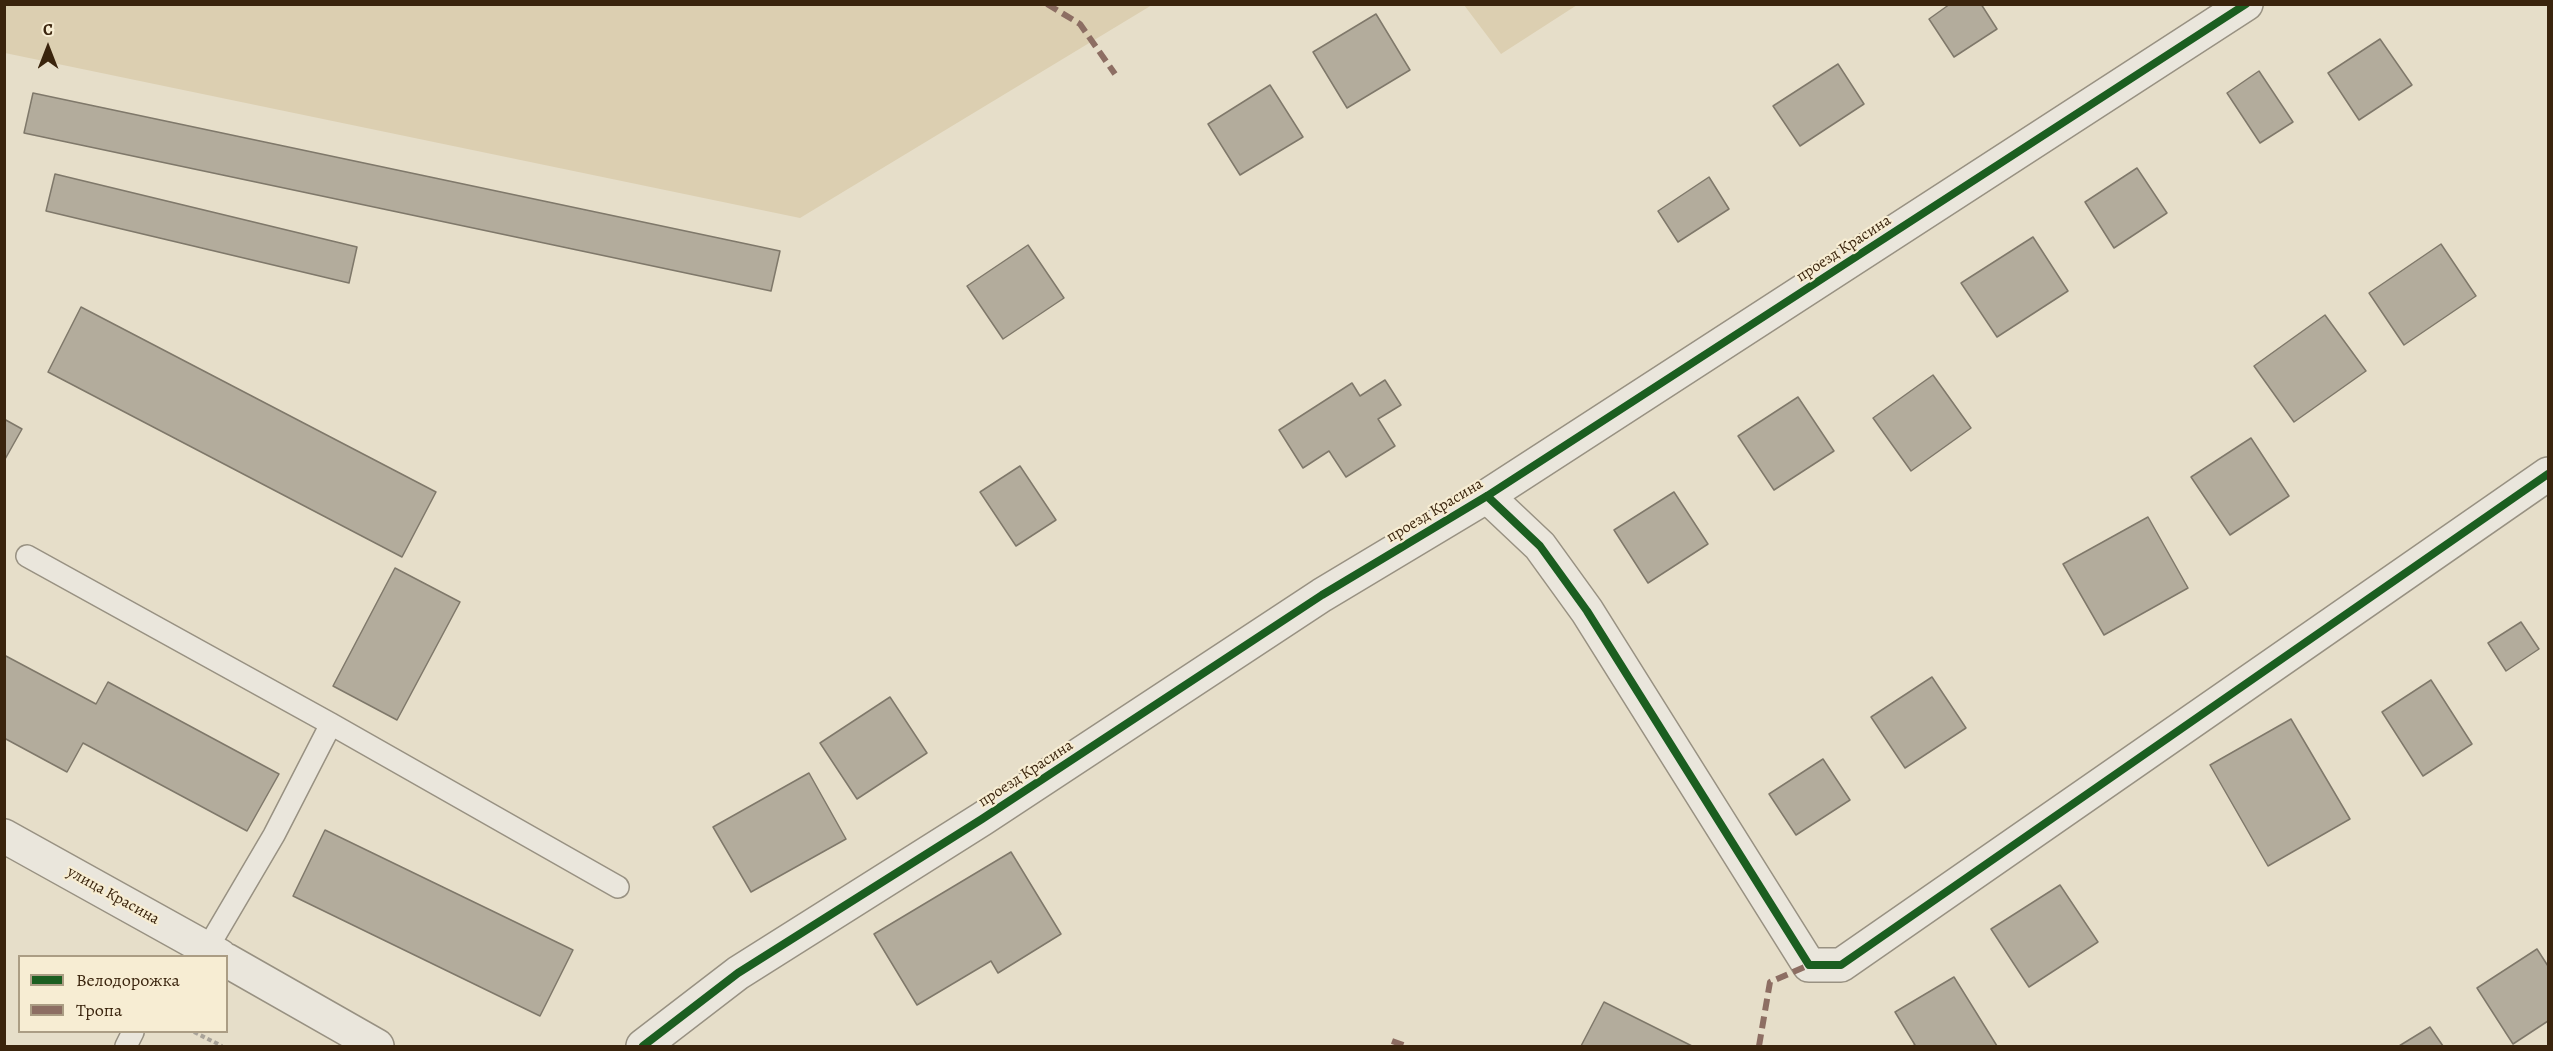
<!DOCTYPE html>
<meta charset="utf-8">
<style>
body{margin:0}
#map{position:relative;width:2553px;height:1051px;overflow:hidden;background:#e6dec9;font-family:Alegreya,serif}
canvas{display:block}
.frame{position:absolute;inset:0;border:6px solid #3a240d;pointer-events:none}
.legend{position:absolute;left:18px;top:955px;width:210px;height:78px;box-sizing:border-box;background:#f7edd3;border:2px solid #ab9d84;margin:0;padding:8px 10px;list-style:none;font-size:18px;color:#3a240d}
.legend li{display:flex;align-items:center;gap:12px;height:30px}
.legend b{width:30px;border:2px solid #ab9d84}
.north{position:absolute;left:18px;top:18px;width:60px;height:60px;-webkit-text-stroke:4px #f7edd3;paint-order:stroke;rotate:0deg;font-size:16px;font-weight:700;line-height:24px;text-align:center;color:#3a240d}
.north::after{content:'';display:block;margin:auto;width:21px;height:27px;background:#3a240d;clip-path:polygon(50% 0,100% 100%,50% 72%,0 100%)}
</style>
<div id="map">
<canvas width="2553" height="1051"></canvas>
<div class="frame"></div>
<ul class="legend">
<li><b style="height:8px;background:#1b5e20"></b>Велодорожка</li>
<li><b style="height:8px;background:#8d6e63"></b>Тропа</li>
</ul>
<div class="north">С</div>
</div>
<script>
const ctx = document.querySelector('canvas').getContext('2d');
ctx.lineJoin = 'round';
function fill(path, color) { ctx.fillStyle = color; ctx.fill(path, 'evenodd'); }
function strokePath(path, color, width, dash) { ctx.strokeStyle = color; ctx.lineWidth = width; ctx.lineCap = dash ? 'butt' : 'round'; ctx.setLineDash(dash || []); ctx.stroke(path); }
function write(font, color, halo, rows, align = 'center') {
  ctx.font = font + ' Alegreya,serif'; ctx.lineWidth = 4.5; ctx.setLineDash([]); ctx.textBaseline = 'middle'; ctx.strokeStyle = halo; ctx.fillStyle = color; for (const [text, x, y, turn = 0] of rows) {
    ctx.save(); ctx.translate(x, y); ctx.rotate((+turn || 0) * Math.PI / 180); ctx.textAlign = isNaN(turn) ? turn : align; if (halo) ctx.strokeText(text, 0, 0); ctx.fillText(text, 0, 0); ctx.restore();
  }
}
fill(new Path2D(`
 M5,4H1152V5L800,218L5,53Z
 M1464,5H1577L1501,54Z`), '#dccfb1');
const building = new Path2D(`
 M1950,4H1981L1997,29L1954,57L1929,19Z
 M1376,14L1410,70L1347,108L1313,52Z
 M2380,39L2412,85L2359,120L2328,73Z
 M1838,64L1864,104L1800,146L1773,106Z
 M2259,71L2293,122L2260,143L2227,93Z
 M1270,85L1303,137L1240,175L1208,124Z
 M33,93L780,251L771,291L24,133Z
 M2137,168L2167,213L2114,248L2085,202Z
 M55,174L357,247L349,283L46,211Z
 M1709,177L1729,209L1678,242L1658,211Z
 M2033,237L2068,291L1997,337L1961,283Z
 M2441,244L2476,296L2404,345L2369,293Z
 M1028,245L1064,298L1003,339L967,286Z
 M81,307L436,492L402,557L48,372Z
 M2325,315L2366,371L2294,422L2254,366Z
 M1933,375L1971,428L1911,471L1873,418Z
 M1385,380L1401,405L1378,419L1395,446L1346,477L1329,451L1303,468L1279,430L1352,383L1360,396Z
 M1798,397L1834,451L1774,490L1738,436Z
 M4,419L22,429L4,461Z
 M2251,438L2289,496L2230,535L2191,477Z
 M1020,466L1056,520L1016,546L980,492Z
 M1674,492L1708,544L1648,583L1614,530Z
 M2148,517L2188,588L2104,635L2063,564Z
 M395,568L460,602L397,720L333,686Z
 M2521,622L2539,649L2506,671L2488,643Z
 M4,655L96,704L108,682L279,774L247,831L83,743L67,772L4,738Z
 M1932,677L1966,728L1905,768L1871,717Z
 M2431,680L2472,744L2423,776L2382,712Z
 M890,697L927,753L857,799L820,743Z
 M2291,719L2350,819L2268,866L2210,765Z
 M1823,759L1850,800L1796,835L1769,794Z
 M809,773L846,839L751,892L713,827Z
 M325,830L573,950L540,1016L293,896Z
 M1011,852L1061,934L998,973L991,961L917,1005L874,934Z
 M2060,885L2098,942L2029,987L1991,929Z
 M2537,949L2548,966V1021L2513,1044L2477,988Z
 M1954,977L1997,1046H1912L1915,1045L1895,1012Z
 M1604,1002L1692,1046H1581Z
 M2430,1027L2443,1046H2399Z`);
fill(building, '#b3ac9c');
strokePath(building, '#7f786a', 1.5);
const service = new Path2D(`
 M27,556L331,724L618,887
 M207,949L274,835L331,724
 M126,1046L133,1032`);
const minor = new Path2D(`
 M1487,496L1540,546L1587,611L1809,965H1841L2548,474
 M4,836L220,956
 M226,960L377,1046
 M643,1046L738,973L982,819L1322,595L1487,496L2246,4`);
strokePath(service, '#989182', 24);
strokePath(minor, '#989182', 36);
strokePath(new Path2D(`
 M194,1032L222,1046`), '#a9a399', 4, [4.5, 3]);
strokePath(service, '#eae6dc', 21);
strokePath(minor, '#eae6dc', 33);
strokePath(new Path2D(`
 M1047,4L1080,24L1115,74
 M1392,1041L1406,1046
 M1759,1046L1770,982L1809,965`), '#8d6e63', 6, [12, 6]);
strokePath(new Path2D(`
 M1487,496L1540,546L1587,611L1809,965H1841L2548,474
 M643,1046L738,973L982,819L1322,595L1487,496L2246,4`), '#1b5e20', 8);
write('16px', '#3a240d', '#f7edd3', [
 ["проезд Красина",1844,249,-33],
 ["проезд Красина",1435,511,-31],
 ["проезд Красина",1026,774,-33],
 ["улица Красина",113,896,29]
]);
</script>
